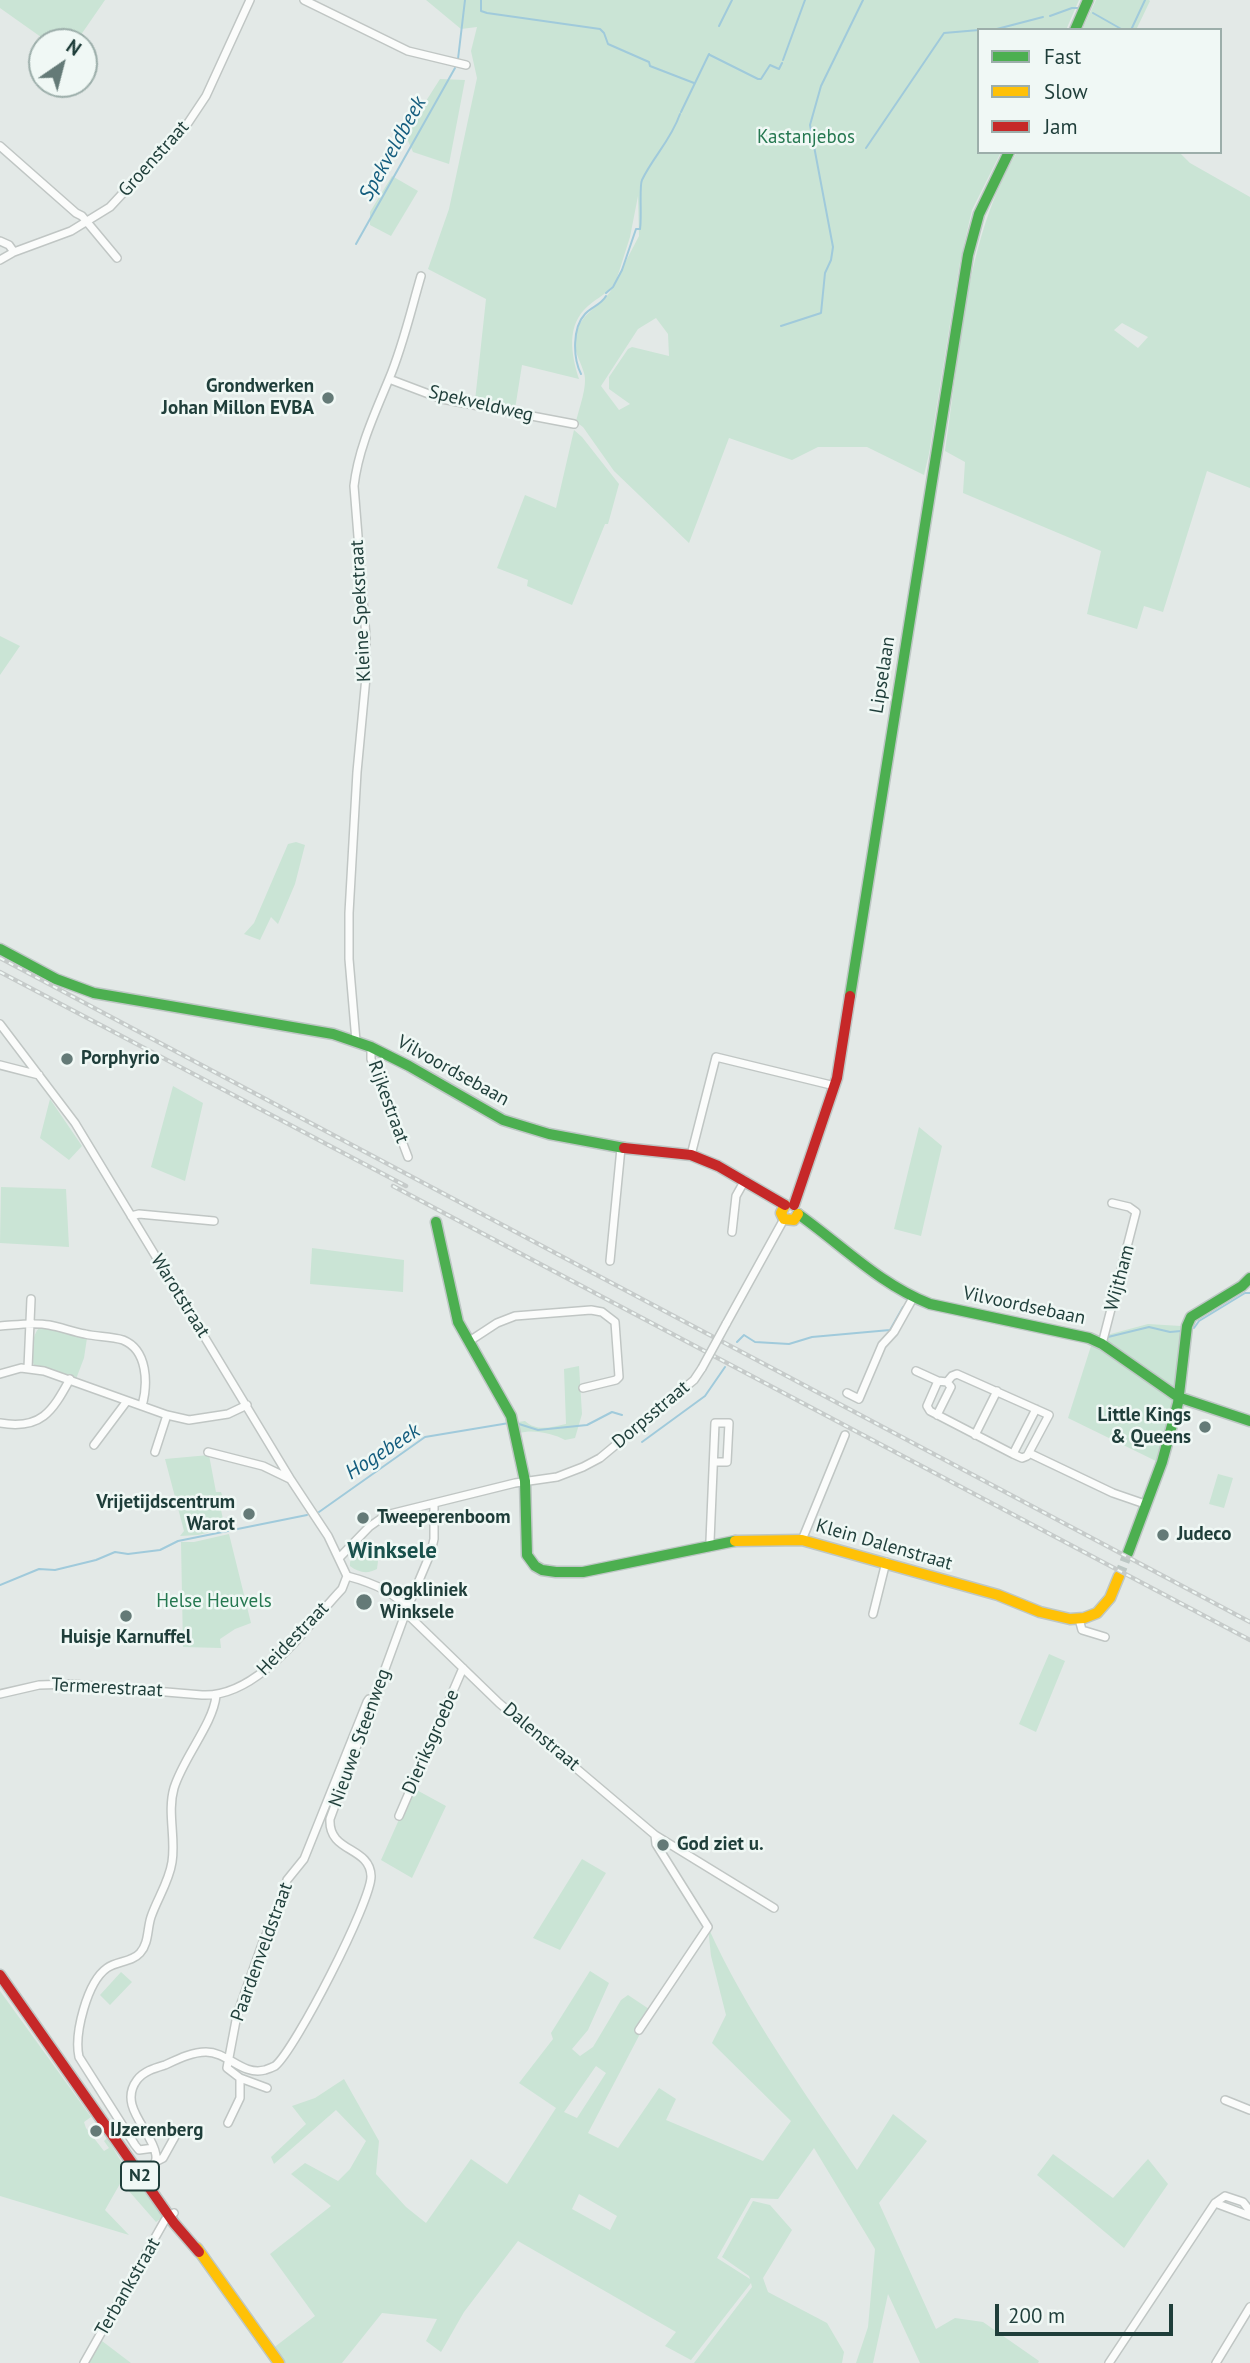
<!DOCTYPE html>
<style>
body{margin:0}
#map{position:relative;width:1250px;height:2363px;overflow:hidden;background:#e3e9e7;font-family:"PT Sans",sans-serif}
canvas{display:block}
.legend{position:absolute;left:977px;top:28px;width:245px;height:126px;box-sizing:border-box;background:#f0f8f5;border:2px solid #9caeaa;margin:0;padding:9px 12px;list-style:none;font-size:21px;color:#1f3e3a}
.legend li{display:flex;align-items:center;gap:14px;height:35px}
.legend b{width:35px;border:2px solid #9caeaa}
.north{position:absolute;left:28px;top:28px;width:70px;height:70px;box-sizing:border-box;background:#f0f8f5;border:2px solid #9caeaa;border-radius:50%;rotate:35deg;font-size:19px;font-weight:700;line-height:28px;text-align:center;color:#1f3e3a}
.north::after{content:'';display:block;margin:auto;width:24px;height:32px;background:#647a77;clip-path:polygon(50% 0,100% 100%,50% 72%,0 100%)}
.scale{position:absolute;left:995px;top:2304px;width:178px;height:32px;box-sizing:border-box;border:4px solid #1f3e3a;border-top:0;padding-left:9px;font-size:21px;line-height:24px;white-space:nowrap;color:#1f3e3a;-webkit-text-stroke:5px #f0f8f5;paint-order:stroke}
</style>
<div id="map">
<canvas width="1250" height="2363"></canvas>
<ul class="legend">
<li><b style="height:9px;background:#4caf50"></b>Fast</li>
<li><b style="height:9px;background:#ffc107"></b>Slow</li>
<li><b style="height:9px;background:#c62828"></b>Jam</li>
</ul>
<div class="north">N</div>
<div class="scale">200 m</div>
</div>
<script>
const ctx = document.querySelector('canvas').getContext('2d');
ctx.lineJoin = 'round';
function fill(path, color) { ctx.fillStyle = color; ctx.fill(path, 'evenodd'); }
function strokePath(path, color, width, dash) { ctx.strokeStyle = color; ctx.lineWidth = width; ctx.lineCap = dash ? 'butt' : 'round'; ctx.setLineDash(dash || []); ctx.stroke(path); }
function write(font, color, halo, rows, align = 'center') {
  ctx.font = font + ' "PT Sans",sans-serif'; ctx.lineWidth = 5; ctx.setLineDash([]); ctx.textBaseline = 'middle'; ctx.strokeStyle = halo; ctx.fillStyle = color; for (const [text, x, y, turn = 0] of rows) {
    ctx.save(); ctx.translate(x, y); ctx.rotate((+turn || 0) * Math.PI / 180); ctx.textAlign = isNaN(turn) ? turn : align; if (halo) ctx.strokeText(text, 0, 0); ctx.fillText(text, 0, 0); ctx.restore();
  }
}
fill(new Path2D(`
 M0,0H105L76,42H48L0,8Z
 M426,0H1079L1066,30H979V152H1001L972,210L960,262L929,454L924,475L867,447H818L792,460L729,438L689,543L614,471L583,427L576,422C579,408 588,386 584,373C580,358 571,350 577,331C583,310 607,304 614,284C607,294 597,298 588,306C566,325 571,354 579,379L522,365L515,409L475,401L486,299L428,269L449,209L477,78L471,51L477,27L461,29ZM638,196L639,236L617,278L630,237ZM656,318L668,334L669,356L632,347L628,349L609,377V389L630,404L619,410L601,386L638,329Z
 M1096,0H1149L1150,1L1136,30H1082Z
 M440,79L465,80L449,164L413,152L405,134Z
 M1017,152H1179L1190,163L1250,197V488L1207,471L1163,612L1144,606L1137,629L1087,614L1101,551L963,493L965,462L945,451C961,350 964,242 1017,152ZM1122,323L1148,337L1138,348L1114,330Z
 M392,176L418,191L391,236L370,225V212Z
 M574,430L582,437L619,484L608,524H605L572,605L527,586L528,580L497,568L525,495L556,508Z
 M0,636L20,646L0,675Z
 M296,842L305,845L295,884L278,924L271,917L260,940L244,934L254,923L288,844Z
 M173,1086L203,1103L185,1181L151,1167Z
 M50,1099L82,1146L69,1160L40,1138Z
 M919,1127L942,1146L921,1236L894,1229Z
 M1,1187L66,1189L69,1247L0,1243Z
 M312,1248L404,1260L403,1292L310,1284Z
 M1148,1324L1181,1326L1183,1334L1175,1386L1170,1388L1108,1343L1107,1335Z
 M40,1327L87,1338L84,1358L76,1379L34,1366C31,1355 31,1335 40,1327Z
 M1091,1346L1103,1349L1171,1395L1174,1405L1158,1462L1068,1418Z
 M579,1366L582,1414L575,1438L565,1440C553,1433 533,1429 519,1433L518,1422L525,1421C537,1432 552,1427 566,1424L564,1369Z
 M209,1455L216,1492H221L225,1504L220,1505L225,1529L198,1535L180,1536L184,1531L165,1459Z
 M1218,1474L1233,1478L1224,1508L1209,1504Z
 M229,1534L251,1623L235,1629L220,1639L221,1648L183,1647L181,1542H194Z
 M366,1545C380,1547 379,1557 377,1569C368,1574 359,1573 350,1566C349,1557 357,1547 366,1545Z
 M1049,1654L1065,1661L1036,1732L1019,1724Z
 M413,1788L446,1806L412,1878L381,1860Z
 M582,1859L606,1873L560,1950L533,1938Z
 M708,1927C747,2014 804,2091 857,2170L893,2114L927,2141L879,2203L936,2329L955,2318L983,2322L1039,2361L1038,2363H920L888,2294L873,2363H856L868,2327L875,2249L814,2148L778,2199L751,2198L717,2258L750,2279L749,2276L722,2257L753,2201L770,2205L792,2230L763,2278L768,2292L827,2323L844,2352L842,2363H694L752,2287L751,2283L691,2360L665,2346L676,2332L518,2241L464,2312L441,2352L426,2341L437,2319L382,2313L342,2363H282L272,2349L315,2316L270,2254L331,2206L291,2174L305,2163L338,2181L350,2169L366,2141L336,2110L274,2164L271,2157L306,2124L292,2106L315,2098L344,2079L379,2141L376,2174L406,2207L426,2223L471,2159L507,2184L556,2108L519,2083L553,2039L551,2033L590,1971L609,1983L588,2030L572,2049L580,2056L593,2047L621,2000L628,1995L652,2011L588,2133L618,2148L659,2088L676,2099L666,2120L763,2161L791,2121L712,2043L726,2015L711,1956ZM596,2066L606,2073L577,2118L564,2112ZM579,2194L617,2216L610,2230L572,2209Z
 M121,1972L132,1982L110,2005L100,1995Z
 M0,1991L91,2117L84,2122L86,2128L104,2151L109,2148L104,2141L107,2138L119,2158L163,2217L156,2222L121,2182L105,2210L129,2235L0,2196Z
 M1053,2154L1113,2198L1148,2159L1168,2184L1124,2248L1037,2175Z
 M99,2341H102L131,2363H87Z`), '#cae4d5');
strokePath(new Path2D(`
 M481,0V11L487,13L600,29L604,33L608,44L649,62L650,66L694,83
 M1093,13L1123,30
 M1050,16L1072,8H1079
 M719,26L732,0
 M993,30L1043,17
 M1131,30L1145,0
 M710,55L758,79H761L770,65L779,69L782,63
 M458,59L465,0
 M783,60L805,0
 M681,112L709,54
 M866,148L944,33L979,30
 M356,244L455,68
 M606,293L613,287L622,270L636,229H640C642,217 639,186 642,180C653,157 671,140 680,114
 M781,326L821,313L825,273L831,260L833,247L810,125L821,86L863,0
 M581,374C573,358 572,328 585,314C591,307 601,305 606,296
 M1194,1328L1199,1321L1245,1293H1250
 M1108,1337L1149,1327L1170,1332L1181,1331
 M737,1342L744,1335L755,1342L789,1344L812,1337L890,1330L903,1307
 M519,1424L538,1430L587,1425L612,1412L622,1415
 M642,1442L705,1396L725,1367
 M319,1512L425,1437L509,1423
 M0,1585L39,1569L55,1570L96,1560L115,1552L128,1554L160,1550L178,1541L307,1515`), '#a0cadb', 2);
strokePath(new Path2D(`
 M1119,1576L1128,1553`), '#bcc7c4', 10, [10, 5]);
const street = new Path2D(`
 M304,0L408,51L466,65
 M0,146L76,213L82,216L117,258
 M0,241L9,245L14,252
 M0,260L14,252L71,231L110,207L188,123L206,96L250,0
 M389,379L442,399L574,424
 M0,1024L75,1123L291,1480L328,1536L347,1576
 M356,1041L349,959V913L357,772L366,677V637L354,486C358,449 375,413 389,379C403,346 411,310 421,276
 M371,1047V1059L408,1157
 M0,1065L39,1075
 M691,1155L716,1057L835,1086
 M131,1216L139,1214L214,1221
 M732,1232L736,1196L745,1180
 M610,1261L621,1148
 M726,1324L784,1219
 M0,1326C16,1325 33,1322 49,1325C61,1327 73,1332 85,1334C97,1337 111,1336 123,1340C148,1350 148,1384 142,1406
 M468,1342L497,1323L515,1316L591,1310L602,1312L615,1322L619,1377L616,1380L583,1388
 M1102,1344L1136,1212L1129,1207L1112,1203
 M28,1368L31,1299
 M916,1371L938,1381L947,1382L952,1376L957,1374L1049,1415L1027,1456L1022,1458L1013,1454L930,1411L927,1406L938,1381
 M0,1374L21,1368L44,1371L167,1415L189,1420L228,1414L247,1405
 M847,1393L859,1399L882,1345L894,1332L913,1298
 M937,1415L951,1387L947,1382
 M0,1423C41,1430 52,1412 70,1379
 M975,1435L997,1391
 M94,1445L127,1401
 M155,1452L167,1415
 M208,1452L263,1466L290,1479
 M1029,1453L1113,1493L1145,1504
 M1013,1454L1036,1409
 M802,1540L845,1435
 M711,1544L710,1541L715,1423H729L727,1462H714
 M340,1557L369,1527L386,1515L515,1483L557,1477L583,1467L600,1458L694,1380L702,1368
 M347,1576C366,1581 395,1591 407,1609
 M405,1612L499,1703L655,1835L774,1908
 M873,1614L886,1562
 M1079,1619L1082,1630L1105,1637
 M0,1694L39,1685L71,1684L202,1695C258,1698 306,1627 342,1589L347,1576
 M399,1816L463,1668
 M639,2030L708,1927L656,1844L655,1835
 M267,2088L240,2078L227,2068L237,2015L264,1939L277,1911L287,1880L304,1859L367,1702L369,1699L373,1700
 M1225,2100L1250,2110
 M228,2123L240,2098V2078
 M154,2148L139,2150L135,2145L79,2057C74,2034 87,1982 107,1968C117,1961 132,1962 140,1953C149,1943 147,1929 151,1917C157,1899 169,1882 172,1862C176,1838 167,1812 174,1788C183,1758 213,1724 216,1696
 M155,2162L163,2158L178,2131
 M143,2180C185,2148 110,2116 137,2080C144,2071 155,2068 165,2065C178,2059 192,2052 206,2052C228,2052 242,2076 265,2070C268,2069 273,2067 275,2066C295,2050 372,1900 371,1876C370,1846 328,1853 330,1819L407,1609L431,1552L434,1539V1504
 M1250,2211L1243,2202L1225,2196L1215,2203L1250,2216
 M84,2363L165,2220L174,2213
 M1109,2363L1215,2203
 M1216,2363L1250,2307`);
const fast = new Path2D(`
 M1075,30L1088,0
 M0,949L56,979L94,993L333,1034L371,1047L409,1066L503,1120L549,1134L624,1148
 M850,996L968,255L979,214L1009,152
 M798,1214C842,1245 879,1284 930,1304L1089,1338L1102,1344L1178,1397L1250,1421
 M436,1222L458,1322L511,1416L525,1481L527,1555L535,1566L542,1570L556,1572H583L735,1541
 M1128,1553L1162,1462L1178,1403L1187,1326L1191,1317L1242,1286L1250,1278`);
const slow = new Path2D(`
 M785,1205L781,1213L784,1219L794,1220L798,1214
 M735,1541L802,1540L998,1595L1040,1612L1070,1619L1084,1618L1097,1613L1110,1598L1119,1576
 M197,2248L279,2363`);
const jam = new Path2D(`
 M624,1148L691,1155L718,1166L785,1205
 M794,1205L837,1078L850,996
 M0,1975L174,2223L199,2252`);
strokePath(street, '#c0c6c4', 10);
strokePath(fast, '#bec7c5', 13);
strokePath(slow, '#bec7c5', 13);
strokePath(jam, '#bec7c5', 13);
strokePath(street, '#fbfcfb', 7);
strokePath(fast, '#4caf50', 10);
strokePath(slow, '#ffc107', 10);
strokePath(jam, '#c62828', 10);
const rail = new Path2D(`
 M0,958L1250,1622
 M0,972L406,1186
 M393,1186L1250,1640`);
strokePath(rail, '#c6cbca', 4.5);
strokePath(rail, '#f0f8f5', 2, [5]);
const streetBridge = new Path2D(`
 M702,1368L726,1324`);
strokePath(streetBridge, '#c0c6c4', 10, []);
strokePath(streetBridge, '#fbfcfb', 7);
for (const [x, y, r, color] of [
 [328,398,7,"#647a77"],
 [67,1059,7,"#647a77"],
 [1205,1427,7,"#647a77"],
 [249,1514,7,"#647a77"],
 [363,1518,7,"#647a77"],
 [1163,1535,7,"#647a77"],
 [364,1602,9,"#647a77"],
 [126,1616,7,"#647a77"],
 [663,1845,7,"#647a77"],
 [96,2131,7,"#647a77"]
]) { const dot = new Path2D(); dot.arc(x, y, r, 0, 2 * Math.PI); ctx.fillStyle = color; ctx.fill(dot); strokePath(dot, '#f0f8f5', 2.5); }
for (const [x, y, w] of [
 [140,2176,38]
]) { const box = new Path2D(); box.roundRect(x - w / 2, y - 14.5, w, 29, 5); ctx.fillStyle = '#f0f8f5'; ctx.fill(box); strokePath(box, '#1f3e3a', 2); }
write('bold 18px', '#1f3e3a', null, [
 ["N2",140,2176]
]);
write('19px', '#267851', '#f0f8f5', [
 ["Kastanjebos",806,138],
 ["Helse Heuvels",214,1602]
]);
write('19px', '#1f3e3a', '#f0f8f5', [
 ["Groenstraat",154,159,-48],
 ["Spekveldweg",481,404,13],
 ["Kleine Spekstraat",361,611,-93],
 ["Lipselaan",883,675,-81],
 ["Vilvoordsebaan",453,1071,29],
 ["Rijkestraat",388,1102,70],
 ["Wijtham",1120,1278,-75],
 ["Warotstraat",180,1296,58],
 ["Vilvoordsebaan",1024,1306,12],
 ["Dorpsstraat",651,1415,-40],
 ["Klein Dalenstraat",884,1545,16],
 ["Heidestraat",293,1639,-46],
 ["Termerestraat",107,1688,3],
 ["Dalenstraat",541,1737,40],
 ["Nieuwe Steenweg",360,1738,-70],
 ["Dieriksgroebe",431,1742,-66],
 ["Paardenveldstraat",262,1952,-70],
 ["Terbankstraat",128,2287,-60]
]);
write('bold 19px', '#1f3e3a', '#f0f8f5', [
 ["Grondwerken",314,387,"right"],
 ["Johan Millon EVBA",314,409,"right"],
 ["Porphyrio",81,1059],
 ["Little Kings",1191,1416,"right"],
 ["& Queens",1191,1438,"right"],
 ["Vrijetijdscentrum",235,1503,"right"],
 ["Warot",235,1525,"right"],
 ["Tweeperenboom",377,1518],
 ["Judeco",1177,1535],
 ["Oogkliniek",380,1591],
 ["Winksele",380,1613],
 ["Huisje Karnuffel",126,1638,"center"],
 ["God ziet u.",677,1845],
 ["IJzerenberg",110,2131]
], 'left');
write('italic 21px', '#145d7e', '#f0f8f5', [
 ["Spekveldbeek",393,149,-61],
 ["Hogebeek",383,1452,-33]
]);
write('bold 23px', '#19514c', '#f0f8f5', [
 ["Winksele",392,1551]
]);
</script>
